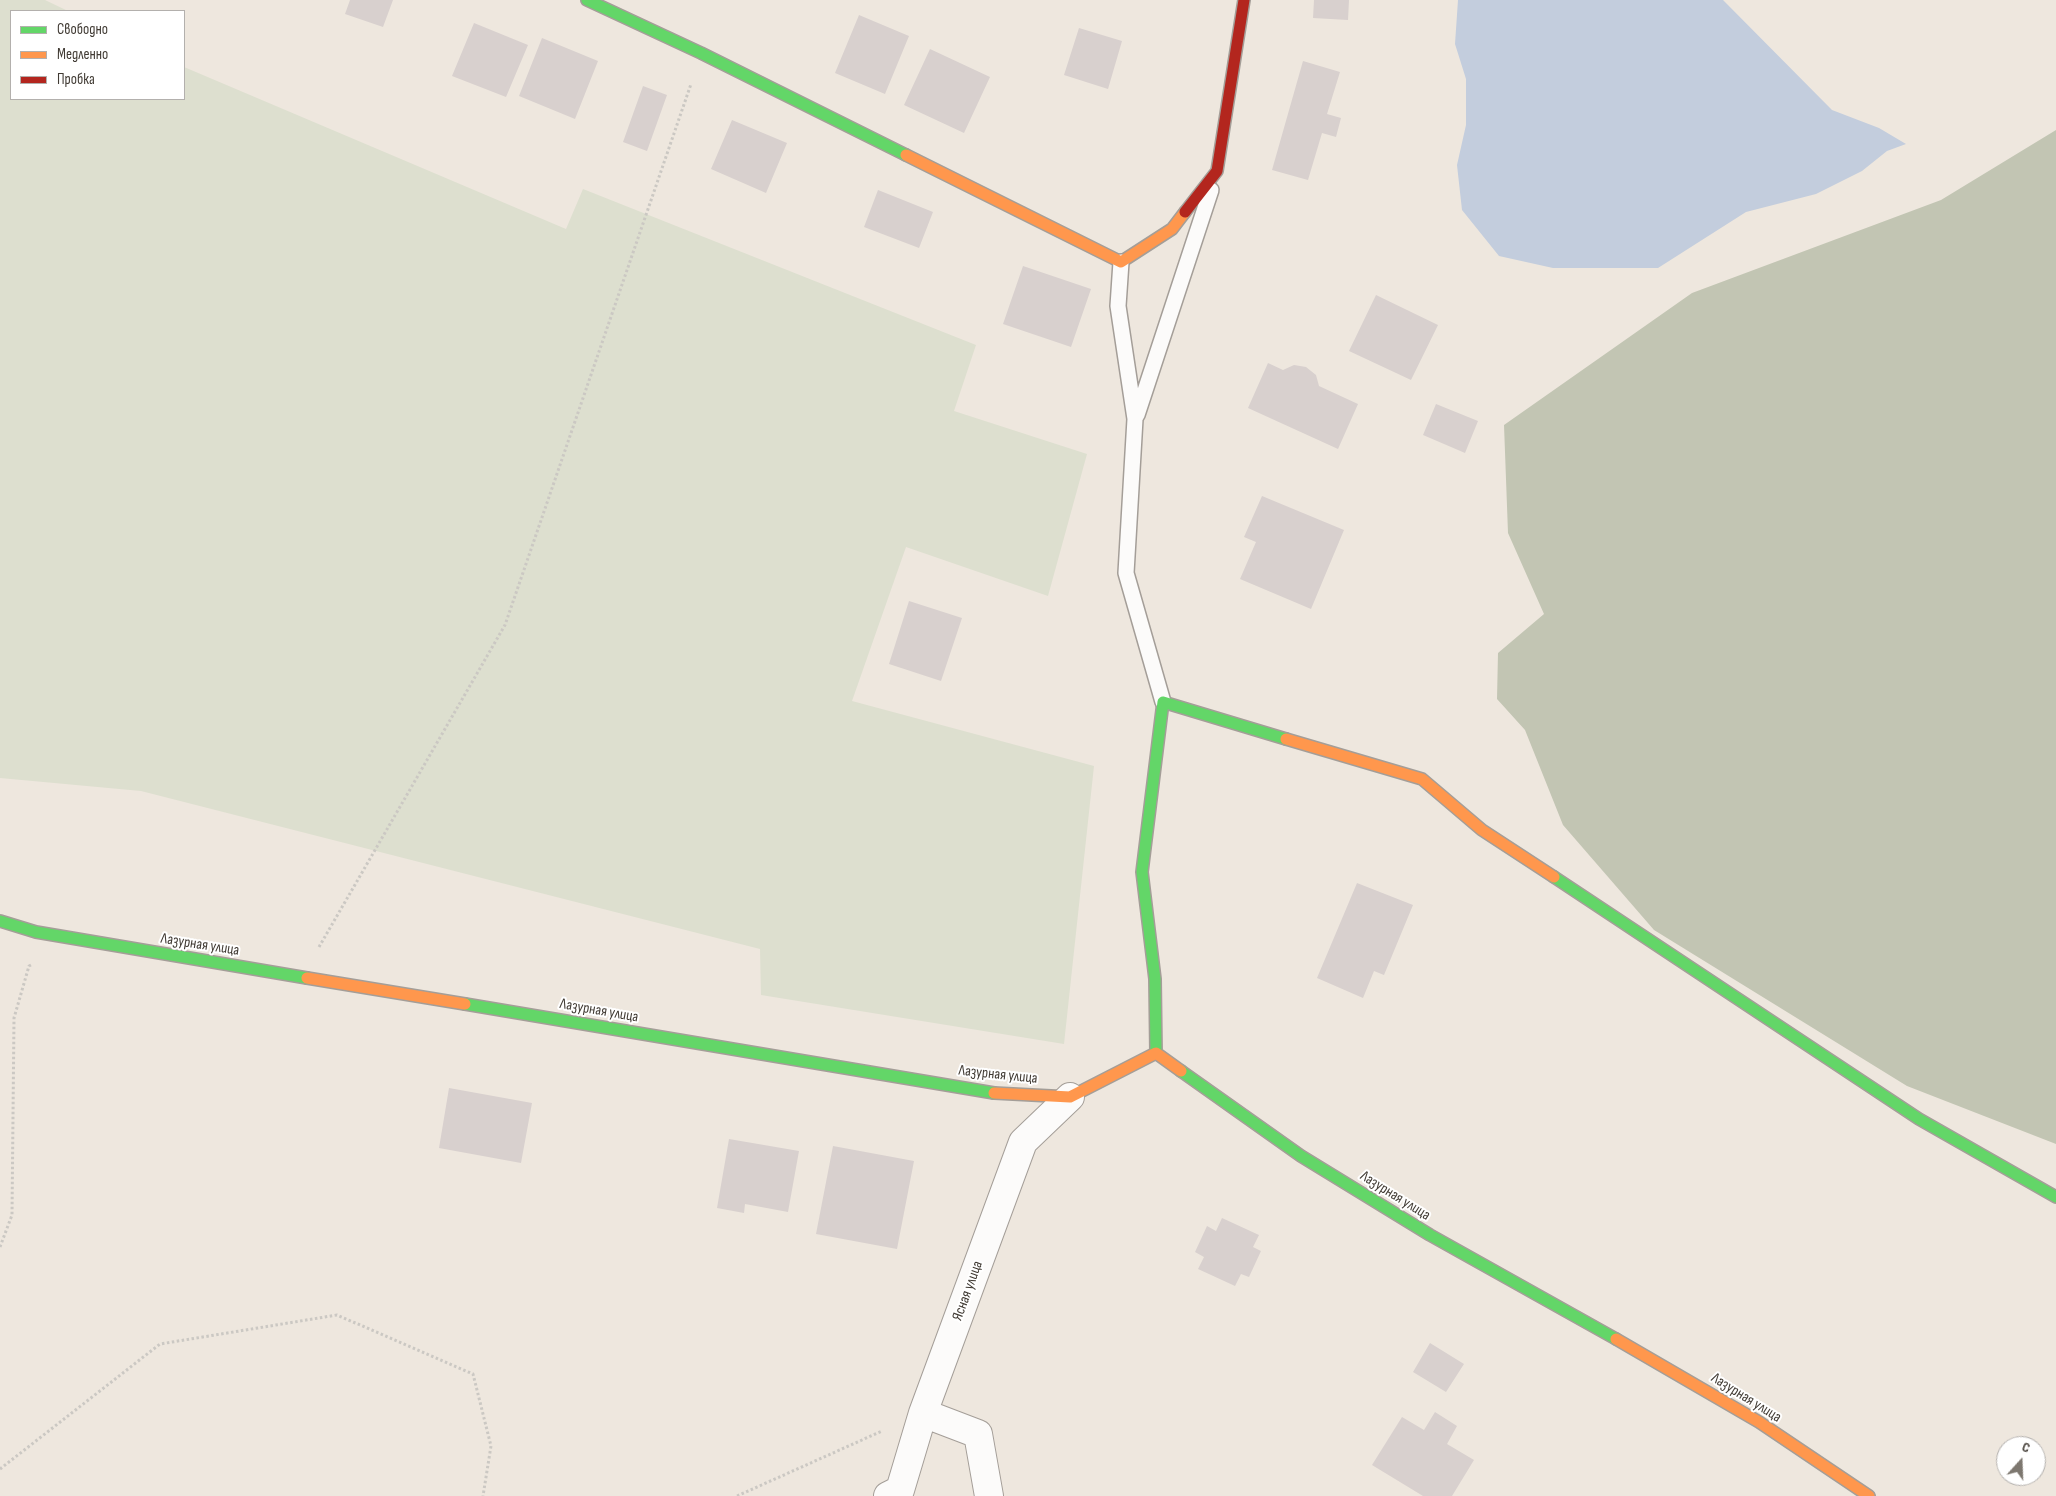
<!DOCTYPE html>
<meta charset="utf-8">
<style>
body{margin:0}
#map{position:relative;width:2056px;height:1496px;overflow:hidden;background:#eee7de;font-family:"Sofia Sans Condensed",sans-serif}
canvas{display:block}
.legend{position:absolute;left:10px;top:10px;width:175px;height:90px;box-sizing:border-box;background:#fff;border:1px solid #b3b0ad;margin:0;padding:6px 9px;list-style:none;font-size:15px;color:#403a33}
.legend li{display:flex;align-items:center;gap:10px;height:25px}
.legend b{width:25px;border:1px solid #b3b0ad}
.north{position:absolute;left:1996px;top:1436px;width:50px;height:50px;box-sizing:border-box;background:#fff;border:1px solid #b3b0ad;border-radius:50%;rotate:20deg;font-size:14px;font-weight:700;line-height:20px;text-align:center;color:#403a33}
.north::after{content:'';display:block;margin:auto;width:18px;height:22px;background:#7d776f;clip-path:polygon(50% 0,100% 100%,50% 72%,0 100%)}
</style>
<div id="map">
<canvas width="2056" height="1496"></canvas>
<ul class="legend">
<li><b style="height:6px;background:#63d668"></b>Свободно</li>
<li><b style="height:6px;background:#ff974d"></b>Медленно</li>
<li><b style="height:6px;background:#b3261e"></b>Пробка</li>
</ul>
<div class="north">С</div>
</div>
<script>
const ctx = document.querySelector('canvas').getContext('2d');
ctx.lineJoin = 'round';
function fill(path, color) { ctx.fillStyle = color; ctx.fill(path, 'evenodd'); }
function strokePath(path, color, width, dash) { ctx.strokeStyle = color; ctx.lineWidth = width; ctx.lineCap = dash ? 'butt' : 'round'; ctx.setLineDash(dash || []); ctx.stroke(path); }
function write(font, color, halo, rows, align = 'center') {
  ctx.font = font + ' "Sofia Sans Condensed",sans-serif'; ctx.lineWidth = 4; ctx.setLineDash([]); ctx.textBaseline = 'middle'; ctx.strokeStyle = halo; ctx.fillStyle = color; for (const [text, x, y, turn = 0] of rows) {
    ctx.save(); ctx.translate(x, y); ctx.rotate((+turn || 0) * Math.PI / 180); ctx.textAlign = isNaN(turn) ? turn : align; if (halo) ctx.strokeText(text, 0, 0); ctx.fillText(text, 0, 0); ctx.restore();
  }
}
fill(new Path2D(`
 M0,0H45L68,11H11V99H184V67L566,229L583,189L976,345L954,411L1087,454L1048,596L906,547L852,701L1094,766L1064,1044L761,995L760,949L141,791L0,778Z`), '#dddfcf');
fill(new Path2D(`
 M2056,130V1144L1907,1086L1654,930L1563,825L1525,730L1497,699L1498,653L1544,614L1508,533L1504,425L1692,293L1941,200Z`), '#c2c5b3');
fill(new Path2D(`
 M1458,0H1723L1832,110L1879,128L1906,144L1887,151L1862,171L1816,194L1746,212L1658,268H1553L1499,256L1462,210L1457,165L1466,125V79L1455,44Z`), '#c3cddd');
fill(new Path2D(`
 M350,0H393L383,27L345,14Z
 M1314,0H1349L1348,20L1313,18Z
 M859,15L909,36L885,94L835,73Z
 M474,23L528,45L506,97L452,76Z
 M1079,28L1122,41L1108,89L1064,75Z
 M542,38L598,61L575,119L519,96Z
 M930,49L990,77L964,133L904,105Z
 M1303,61L1340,72L1327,114L1341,118L1336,137L1322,133L1308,180L1272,170Z
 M643,86L667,95L647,151L623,142Z
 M732,120L787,143L766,193L711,169Z
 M878,190L933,212L919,248L864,227Z
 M1023,266L1091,289L1071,347L1003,324Z
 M1376,295L1438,325L1411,380L1349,351Z
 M1268,363L1283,370L1294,365L1306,367L1316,375L1319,386L1358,404L1338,449L1248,408Z
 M1436,404L1478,421L1465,453L1423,435Z
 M1262,496L1344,530L1311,609L1240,579L1256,542L1244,537Z
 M909,601L962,618L941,681L889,664Z
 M1357,883L1413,905L1384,975L1374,971L1363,998L1317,978Z
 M449,1088L532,1103L521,1163L439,1148Z
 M729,1139L799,1151L788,1212L745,1204L744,1213L717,1208Z
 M833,1146L914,1161L897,1249L816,1234Z
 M1222,1218L1259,1235L1253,1247L1261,1251L1249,1277L1241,1274L1235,1286L1198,1269L1204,1257L1195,1252L1207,1226L1216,1231Z
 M1430,1343L1464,1364L1446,1392L1413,1372Z
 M1435,1412L1457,1426L1447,1444L1474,1460L1452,1496H1423L1372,1465L1402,1417L1424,1430Z`), '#d8d0ce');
const lane = new Path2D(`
 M1121,262L1118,306L1135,419L1126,573L1163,702
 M1137,415L1211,190`);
const street = new Path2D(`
 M923,1413L978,1434L989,1496
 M888,1496L900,1490L923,1413L1023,1142L1070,1097`);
const fast = new Path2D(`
 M587,0L701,53L906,155
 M1554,877L1919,1119L2056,1197
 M0,921L36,932L307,978
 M465,1004L994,1093
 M1156,1053L1155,979L1142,872L1163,702L1286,739
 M1181,1071L1301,1156L1430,1235L1616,1339`);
const slow = new Path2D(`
 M906,155L1121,262L1172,229L1185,212
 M1286,739L1422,779L1482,830L1554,877
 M307,978L465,1004
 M994,1093L1070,1097L1156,1053L1181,1071
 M1616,1339L1759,1422L1869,1496`);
const jam = new Path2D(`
 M1185,212L1217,171L1244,0`);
strokePath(lane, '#a49e98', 18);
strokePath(street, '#a49e98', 30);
strokePath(fast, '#a49e98', 14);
strokePath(slow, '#a49e98', 14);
strokePath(jam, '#a49e98', 14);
strokePath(new Path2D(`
 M319,947L505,625L691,84
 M0,1247L12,1215L14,1018L29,966L31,965
 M0,1469L160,1344L337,1315L473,1374L491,1446L483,1496
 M737,1496L882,1431`), '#cbc8c3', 3, [2.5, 2.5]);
strokePath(lane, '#fcfbfa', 15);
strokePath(street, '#fcfbfa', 28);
strokePath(fast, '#63d668', 11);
strokePath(slow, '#ff974d', 11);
strokePath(jam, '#b3261e', 11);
write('15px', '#403a33', '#fff', [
 ["Лазурная улица",200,945,9],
 ["Лазурная улица",599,1011,10],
 ["Лазурная улица",998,1075,6],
 ["Лазурная улица",1395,1196,32],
 ["Ясная улица",968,1291,-70],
 ["Лазурная улица",1746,1398,32]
]);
</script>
